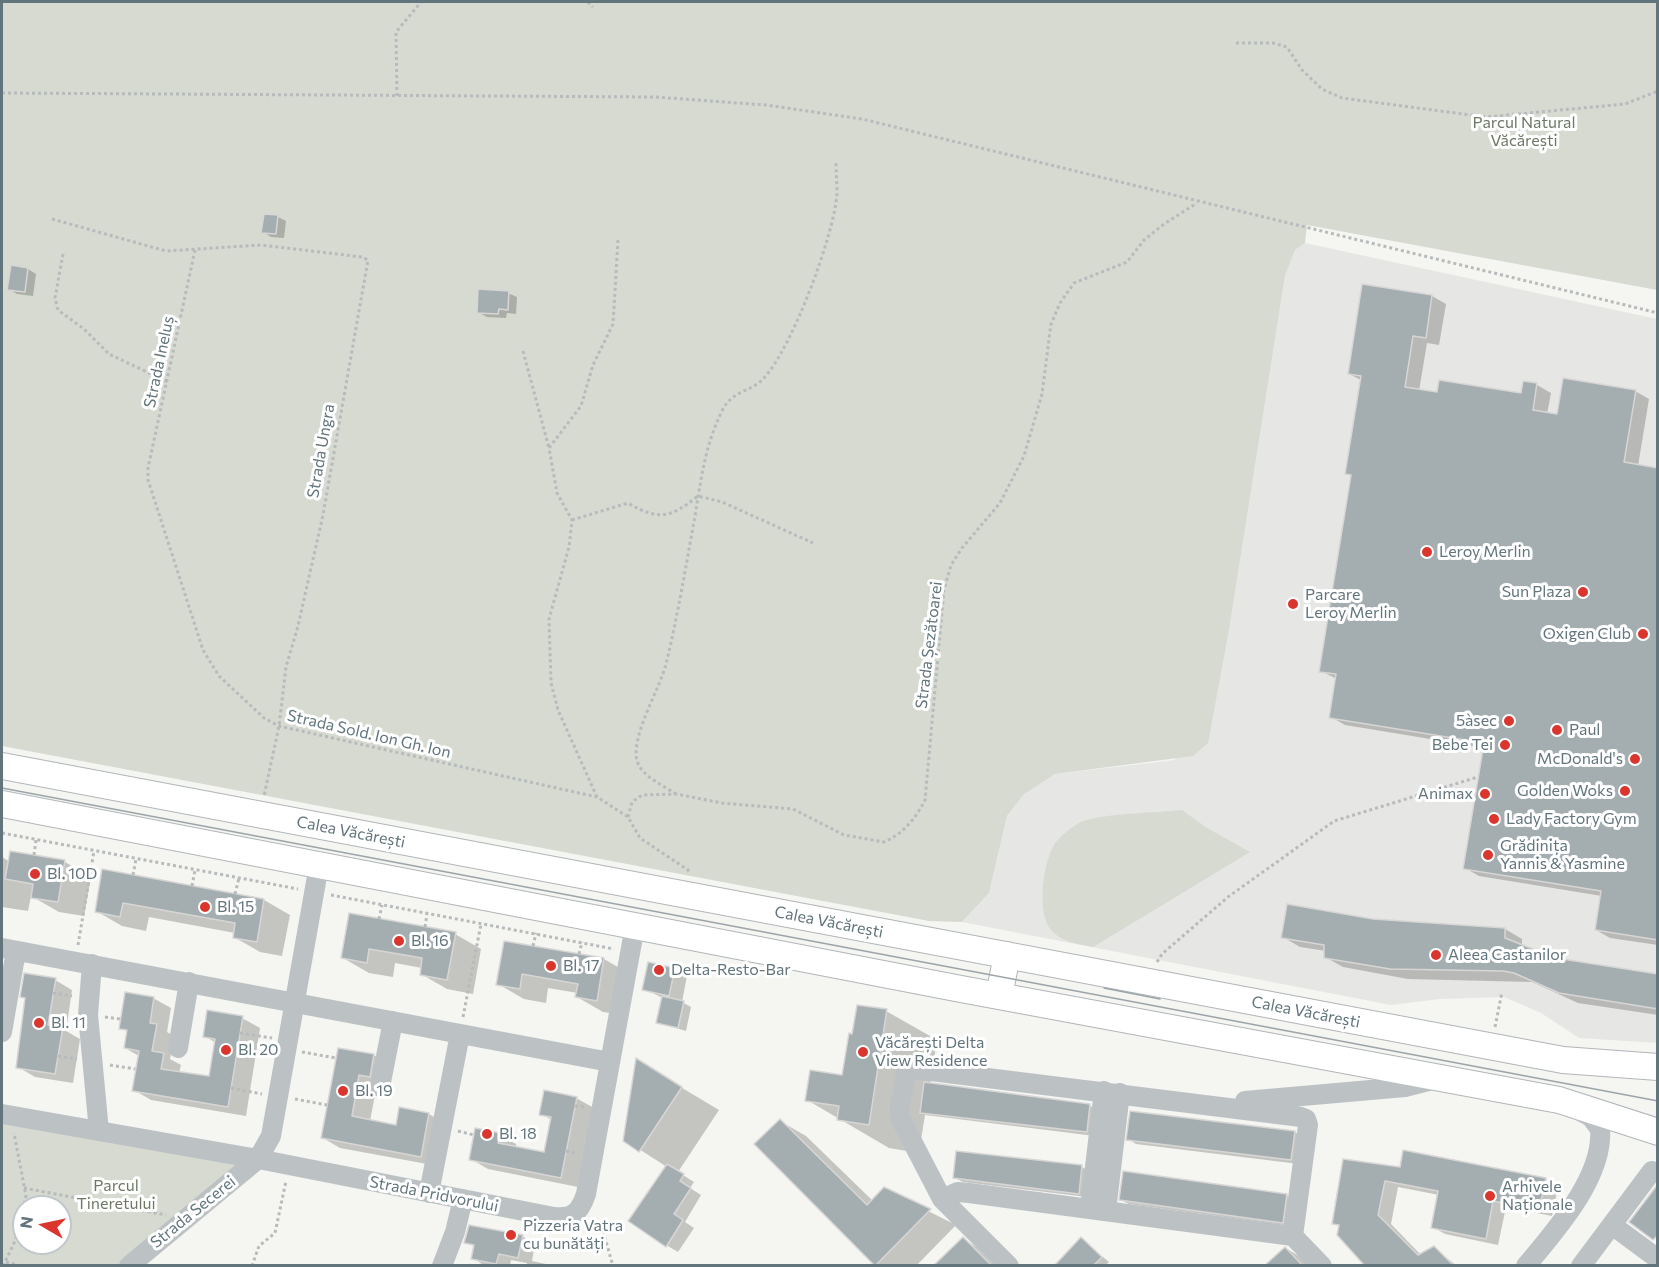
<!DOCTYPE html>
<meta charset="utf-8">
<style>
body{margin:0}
#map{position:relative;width:1659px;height:1267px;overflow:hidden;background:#f5f5f2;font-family:Commissioner,sans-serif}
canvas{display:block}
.frame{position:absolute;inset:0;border:3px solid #62757c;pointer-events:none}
.north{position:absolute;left:12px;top:1195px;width:60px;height:60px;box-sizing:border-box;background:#fff;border:2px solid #c0c8cb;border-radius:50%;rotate:279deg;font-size:16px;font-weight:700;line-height:24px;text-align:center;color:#62757c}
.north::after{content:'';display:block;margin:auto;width:21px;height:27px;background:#db362d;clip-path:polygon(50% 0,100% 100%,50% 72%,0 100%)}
</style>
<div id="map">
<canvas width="1659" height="1267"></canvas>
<div class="frame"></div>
<div class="north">N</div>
</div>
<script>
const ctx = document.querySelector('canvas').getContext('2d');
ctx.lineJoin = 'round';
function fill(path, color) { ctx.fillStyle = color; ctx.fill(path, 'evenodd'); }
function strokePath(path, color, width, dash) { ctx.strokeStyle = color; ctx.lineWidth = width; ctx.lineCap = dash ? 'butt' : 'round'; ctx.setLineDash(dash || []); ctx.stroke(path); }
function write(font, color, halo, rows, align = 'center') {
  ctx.font = font + ' Commissioner,sans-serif'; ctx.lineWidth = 6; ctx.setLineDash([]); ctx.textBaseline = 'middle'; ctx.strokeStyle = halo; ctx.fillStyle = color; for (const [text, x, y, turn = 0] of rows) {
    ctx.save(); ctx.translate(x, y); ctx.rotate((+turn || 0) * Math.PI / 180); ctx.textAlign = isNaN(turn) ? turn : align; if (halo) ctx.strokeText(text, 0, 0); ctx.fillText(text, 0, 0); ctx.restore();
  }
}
fill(new Path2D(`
 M1305,243L1657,319V1043L1579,1038L1541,1013L1504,997L1440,999L1391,1005L962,922L989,893L1007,816L1024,794L1038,782L1055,774L1175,760L1230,624L1285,276L1295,250Z`), '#e6e6e5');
fill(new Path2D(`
 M2,2H1657V290L1307,225L1305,243L1295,250L1285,276L1230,624L1208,743L1193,756L1055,774L1024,794L1007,816L989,893L962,922L929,921L2,746Z
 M1182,810L1207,828L1250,852L1093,947C1078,944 1061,942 1051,930C1036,912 1043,860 1056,842C1062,835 1069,829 1077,824C1096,813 1157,813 1182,810Z
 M2,1116L243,1158L123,1265H2ZM24,1207H60V1243H24Z`), '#d6dad1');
fill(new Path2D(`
 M278,217L286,221L284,238L271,237L263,232Z
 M12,267L28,269L36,274L33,296L17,294L9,289Z
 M1364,286L1432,296L1446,304L1439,345L1427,343L1419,391L1438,394L1522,395L1524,383L1537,385L1551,393L1547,414L1558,415L1635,391L1649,399L1638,466L1658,469V945L1610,938L1596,930L1602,896L1479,876L1465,868L1485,748L1345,725L1331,717L1337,679L1321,671L1352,476L1347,473L1361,380L1349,374Z
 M508,293L517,297L516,314L507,313L506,318L487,317L478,312Z
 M2,857L10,862H65L91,877L84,916L59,912L31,896L28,911L2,907Z
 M103,871L264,900L290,915L282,956L260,952L234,937L235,933L149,917L146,931L122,926L96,911Z
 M350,915L455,934L481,949L473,994L447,989L421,974L422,968L395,963L393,977L369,973L343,958Z
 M1372,920L1505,929L1522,939V946L1555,959L1658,975V1015L1578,1003L1532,982L1408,979L1343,967L1325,957L1326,951L1300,947L1283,937Z
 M505,943L604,959L630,974L623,1015L603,1012L577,997L578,993L548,988L546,1003L524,999L498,984Z
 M674,969L687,976L682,1002L691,1007L686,1031L657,1022L663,998L644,989Z
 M55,980L72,990L66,1031L80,1039L73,1083L35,1077L18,1067Z
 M153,998L171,1008L167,1032L174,1036L170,1059L181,1065L179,1073L210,1078L216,1043L205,1036L242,1018L260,1028L246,1116L151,1100L134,1090L139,1056L125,1048L128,1032L121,1028Z
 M886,1011L937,1040L930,1085L1090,1106L1098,1110L1095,1136L925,1115L919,1153L889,1148L807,1100L843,1076L854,1036Z
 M339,1050L374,1055L391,1065L377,1084L370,1121L397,1126L429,1114L446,1124L438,1166L340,1148L323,1138Z
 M637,1061L719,1110L678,1172L694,1182L690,1188L701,1195L685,1222L694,1228L678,1252L666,1245L667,1167L625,1140Z
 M576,1098L594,1108L578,1187L488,1169L471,1159L499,1134L516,1144V1148L545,1154L552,1120L541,1114Z
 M780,1121L806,1136L873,1201L884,1189L956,1225L916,1266L876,1265L756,1144Z
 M1295,1132L1303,1137L1299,1164L1136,1144L1128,1139Z
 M957,1153L1082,1167L1090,1172L1087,1197L963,1182L955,1178Z
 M1345,1161L1401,1169L1545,1180L1558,1187L1552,1216L1506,1207L1498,1245L1445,1234L1433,1227L1439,1195L1398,1187L1391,1224L1421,1255L1434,1248L1457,1266H1367L1340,1226L1334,1223Z
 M1286,1195L1294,1200L1291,1226L1129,1204L1121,1200Z
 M522,1236L535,1244L532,1261L555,1266H527V1263L511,1260L510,1266H485L473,1258L475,1247L466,1242Z
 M964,1239L976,1247L995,1266H947Z
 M1081,1239L1109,1262L1105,1266H1061Z
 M1287,1249L1316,1266H1267Z`), '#0003');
const building = new Path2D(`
 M264,214L278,215L276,234L261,233Z
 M11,265L28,268L25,292L7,290Z
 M1362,284L1432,295L1426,338L1413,336L1405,387L1437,392L1439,380L1521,393L1523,381L1537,383L1533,410L1557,414L1563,378L1636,390L1624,462L1658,468V940L1595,930L1601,891L1463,869L1484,743L1329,718L1336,674L1319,672L1351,475L1345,474L1361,376L1348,374Z
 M478,289L509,291L508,310L499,309L498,314L477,313Z
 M10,851L65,860L58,902L31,898L33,884L5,879Z
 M102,869L264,899L257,942L233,938L235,923L123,903L120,917L95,912Z
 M1287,904L1373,919L1505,928V938L1556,958L1658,974V1009L1559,993L1514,973L1503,971L1390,969L1324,958V945L1281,938Z
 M349,913L456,932L447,980L420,975L422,958L369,949L367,963L341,958Z
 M504,941L604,958L597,1001L575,997L578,984L522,974L520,989L496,985Z
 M648,962L675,968L669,996L642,990Z
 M24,973L56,978L48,1025L63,1027L55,1074L16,1068L25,998L20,997Z
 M125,992L154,997L150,1023L157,1024L152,1051L164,1053L161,1069L209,1076L215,1039L203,1037L207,1010L243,1016L228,1107L132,1091L139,1051L124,1048L127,1030L119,1029Z
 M662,996L684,1001L678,1028L656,1023Z
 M857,1005L887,1009L869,1125L837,1120L839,1106L805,1101L810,1070L842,1075L849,1033L852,1034Z
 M338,1048L374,1054L370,1077L359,1075L352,1116L396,1125L399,1107L429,1113L421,1157L321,1138Z
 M636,1058L682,1087L639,1152L623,1141Z
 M924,1082L1090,1104L1087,1132L920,1113Z
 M544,1090L577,1097L561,1178L469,1160L475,1128L500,1133L498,1143L544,1152L551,1117L539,1115Z
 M1130,1111L1295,1131L1291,1160L1126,1140Z
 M780,1119L867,1205L884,1187L931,1209L875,1266L754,1144Z
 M1403,1150L1546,1178L1539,1210L1493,1201L1486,1239L1431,1228L1438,1191L1385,1181L1378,1215L1418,1255L1434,1246L1454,1266H1365L1337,1235L1339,1225L1332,1224L1343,1159L1400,1167Z
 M956,1151L1082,1165L1079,1194L953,1178Z
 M667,1164L684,1174L680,1181L691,1188L674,1214L683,1220L666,1247L628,1221Z
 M1123,1171L1287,1194L1283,1223L1119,1200Z
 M1658,1184V1235L1653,1240L1629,1222Z
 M469,1225L523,1235L518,1258L499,1254L496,1264L471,1259L474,1245L464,1243Z
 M963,1237L992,1266H933Z
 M1081,1237L1102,1257L1093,1266H1054Z
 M1285,1247L1303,1266H1264Z`);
fill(building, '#a4aeb1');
strokePath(building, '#d7d6d5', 1.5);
const major = new Path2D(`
 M2,766L1563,1060L1658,1067
 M2,804L961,989L1559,1100L1658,1132
 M999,996L1007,955`);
strokePath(major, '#b0b6b9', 28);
strokePath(new Path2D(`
 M588,2L593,7
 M1236,43H1273L1287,47L1302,70L1322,89L1342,98L1486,117L1625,104L1658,91
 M2,93L655,97L766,105L862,119L1658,313
 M397,96L396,32L421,2
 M52,219L166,251L261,245L362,257L368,260L323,515L298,626L286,667L279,726L264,796
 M195,250L148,468V480L203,650L219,676L264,718L279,726L597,797L628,817L640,838L688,870L690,874
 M63,254L55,298L58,310L84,329L109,354L168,382
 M523,351L549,448
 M572,520L628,503C659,521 670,518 698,496L722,502L813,543
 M676,794C661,784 636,774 636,754C636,727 659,690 666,664C678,615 686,565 695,516C701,480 705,445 722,411C732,390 751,392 763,379C792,349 834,235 837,194C837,183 836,173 836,162
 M597,797L558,710L551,683L549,619L569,547L572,520L557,493L549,448L581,406L593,365L613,324L618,240
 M628,817L632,802L642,795L676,794L722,803L793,809L844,835L884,842C903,834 916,818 925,800L944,590L951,565L962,548L1000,503L1024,456L1042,394L1051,324L1060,303L1074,283L1127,262L1144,240L1164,224L1197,203
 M2,833L298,889
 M34,855L36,840
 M133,875L136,859
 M192,886L195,870
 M235,894L239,878
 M331,895L614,949
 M379,919L382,905
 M425,927L427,914
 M78,945L94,851
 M533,946L536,933
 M579,954L582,942
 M1157,962L1162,954L1228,897L1334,821L1478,777
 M53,993L72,996
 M105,1017L120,1019
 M463,1017L481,924
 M1495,1027L1502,992
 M240,1033L272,1038
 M302,1052L336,1058
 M58,1056L77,1059
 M110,1065L135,1069
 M231,1088L262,1094
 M295,1099L327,1105
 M575,1106L585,1107
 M458,1131L474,1135
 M566,1151L576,1153
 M24,1188L166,1215
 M588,1221L603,1231L613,1266
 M6,1262L22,1266
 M3,1266L15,1241L26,1196L14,1133
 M252,1266L259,1246L275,1233L286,1181`), '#b7bbbc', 3, [3, 3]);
strokePath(new Path2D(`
 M2,948L610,1062
 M92,964L88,1015L99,1131
 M2,1032L16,951
 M178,1048L189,982
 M380,1087L393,1021
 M1245,1101L1405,1087L1436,1079
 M2,1114L258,1159L554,1217C573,1219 580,1212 586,1194L635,926
 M429,1193L460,1034
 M942,1199L958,1192L969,1193L1293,1236
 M1090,1209L1104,1091
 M1106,1211L1120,1093
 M1612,1225L1658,1259
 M1293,1236L1322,1266
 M129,1266L258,1159L271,1136L319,865
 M442,1266L455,1232L463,1199
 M1009,1266L942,1199L901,1120L899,1111L907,1068L1301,1117L1306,1119L1308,1125L1293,1236
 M1526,1266C1555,1231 1604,1177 1600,1129L1591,1117L1578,1110
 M1581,1266L1652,1171`), '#bcc2c4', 20);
strokePath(major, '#fff', 26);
strokePath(new Path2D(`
 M2,788L1658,1101
 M1104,988L1160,999`), '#9ca5a9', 1.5);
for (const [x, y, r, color] of [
 [1427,552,6,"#db362d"],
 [1583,592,6,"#db362d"],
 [1293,604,6,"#db362d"],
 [1643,634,6,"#db362d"],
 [1509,721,6,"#db362d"],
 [1557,730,6,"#db362d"],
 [1505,745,6,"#db362d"],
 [1635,759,6,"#db362d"],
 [1625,791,6,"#db362d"],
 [1485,794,6,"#db362d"],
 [1494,819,6,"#db362d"],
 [1488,855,6,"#db362d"],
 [35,874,6,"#db362d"],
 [205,907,6,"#db362d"],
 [399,941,6,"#db362d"],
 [1436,955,6,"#db362d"],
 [551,966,6,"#db362d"],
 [659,970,6,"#db362d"],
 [39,1023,6,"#db362d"],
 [226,1050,6,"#db362d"],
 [863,1052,6,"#db362d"],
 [343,1091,6,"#db362d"],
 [487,1134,6,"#db362d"],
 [1490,1196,6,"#db362d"],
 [511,1235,6,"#db362d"]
]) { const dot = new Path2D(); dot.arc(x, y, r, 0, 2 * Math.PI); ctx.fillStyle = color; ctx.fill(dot); strokePath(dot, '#fff', 2); }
write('16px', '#6c7964', '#fff', [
 ["Parcul Natural",1524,123],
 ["Văcărești",1524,141],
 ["Parcul",116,1186],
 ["Tineretului",116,1204]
]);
write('16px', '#62757c', '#fff', [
 ["Strada Ineluș",159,362,-78],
 ["Strada Ungra",321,451,-80],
 ["Strada Șezătoarei",929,645,-83],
 ["Strada Sold. Ion Gh. Ion",369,734,13],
 ["Calea Văcărești",351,832,11],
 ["Calea Văcărești",829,922,11],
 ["Calea Văcărești",1306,1012,11],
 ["Strada Pridvorului",434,1194,11],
 ["Strada Secerei",193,1212,-39]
]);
write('16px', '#62757c', '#fff', [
 ["Leroy Merlin",1439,552],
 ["Sun Plaza",1571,592,"right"],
 ["Parcare",1305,595],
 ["Leroy Merlin",1305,613],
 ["Oxigen Club",1631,634,"right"],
 ["5àsec",1497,721,"right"],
 ["Paul",1569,730],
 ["Bebe Tei",1493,745,"right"],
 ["McDonald's",1623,759,"right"],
 ["Golden Woks",1613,791,"right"],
 ["Animax",1473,794,"right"],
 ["Lady Factory Gym",1506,819],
 ["Grădinița",1500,846],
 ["Yannis & Yasmine",1500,864],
 ["Bl. 10D",47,874],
 ["Bl. 15",217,907],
 ["Bl. 16",411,941],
 ["Aleea Castanilor",1448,955],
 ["Bl. 17",563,966],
 ["Delta-Resto-Bar",671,970],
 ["Bl. 11",51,1023],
 ["Văcărești Delta",875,1043],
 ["View Residence",875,1061],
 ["Bl. 20",238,1050],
 ["Bl. 19",355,1091],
 ["Bl. 18",499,1134],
 ["Arhivele",1502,1187],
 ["Naționale",1502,1205],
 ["Pizzeria Vatra",523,1226],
 ["cu bunătăți",523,1244]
], 'left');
</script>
